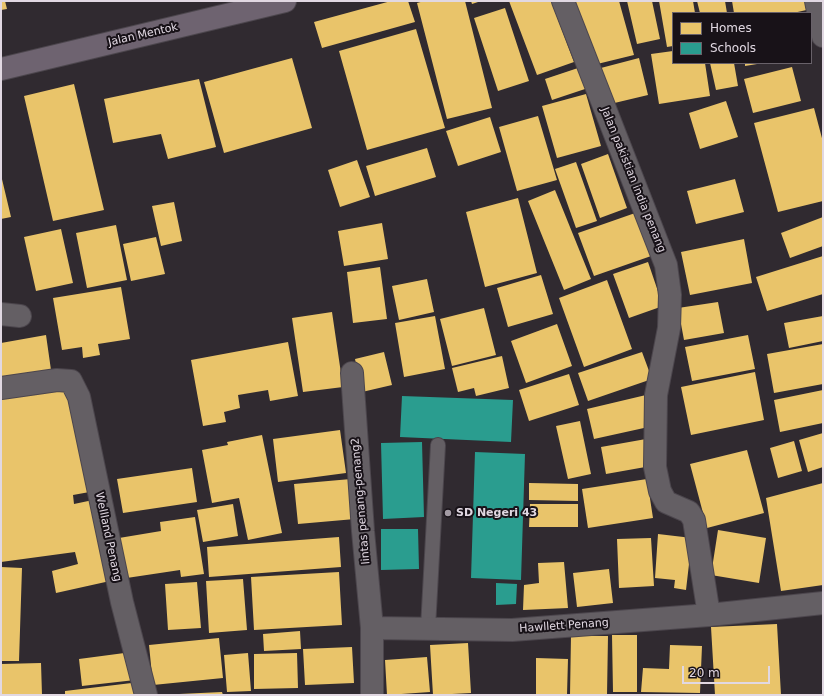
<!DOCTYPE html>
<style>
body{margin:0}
#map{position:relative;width:824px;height:696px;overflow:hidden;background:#302a30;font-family:"DejaVu Sans",sans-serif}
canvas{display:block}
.frame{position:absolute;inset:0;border:2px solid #e1d8e2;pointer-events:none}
.legend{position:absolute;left:672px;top:12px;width:140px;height:52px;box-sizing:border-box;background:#181218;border:1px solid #686169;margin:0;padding:5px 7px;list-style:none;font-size:12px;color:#e1d8e2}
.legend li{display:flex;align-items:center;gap:8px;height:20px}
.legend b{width:20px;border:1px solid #686169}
.scale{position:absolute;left:682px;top:666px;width:88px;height:18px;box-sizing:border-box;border:2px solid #e1d8e2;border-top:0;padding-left:5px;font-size:12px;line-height:14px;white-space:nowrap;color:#e1d8e2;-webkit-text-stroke:3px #181218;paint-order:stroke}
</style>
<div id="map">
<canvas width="824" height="696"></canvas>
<div class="frame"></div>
<ul class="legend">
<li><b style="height:11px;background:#e9c46a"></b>Homes</li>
<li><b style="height:11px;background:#2a9d8f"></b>Schools</li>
</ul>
<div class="scale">20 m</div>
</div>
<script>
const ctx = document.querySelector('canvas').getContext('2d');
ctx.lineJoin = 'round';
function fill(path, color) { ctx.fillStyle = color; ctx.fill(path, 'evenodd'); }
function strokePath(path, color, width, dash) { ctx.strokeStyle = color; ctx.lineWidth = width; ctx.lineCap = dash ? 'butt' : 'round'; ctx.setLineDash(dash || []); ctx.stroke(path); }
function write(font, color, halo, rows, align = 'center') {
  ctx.font = font + ' "DejaVu Sans",sans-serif'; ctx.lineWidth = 4; ctx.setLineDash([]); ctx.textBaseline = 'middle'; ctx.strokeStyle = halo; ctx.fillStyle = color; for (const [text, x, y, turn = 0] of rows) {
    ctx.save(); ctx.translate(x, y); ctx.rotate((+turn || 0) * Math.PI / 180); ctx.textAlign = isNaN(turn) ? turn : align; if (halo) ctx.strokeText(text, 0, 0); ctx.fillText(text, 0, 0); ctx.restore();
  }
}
fill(new Path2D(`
 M1,1H5L7,9L1,10Z
 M391,1H408L415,22L322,48L314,22Z
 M424,1H465L492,108L447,119L417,3Z
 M471,1H481L472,4Z
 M509,1H551L574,62L537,75Z
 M572,1H619L634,55L589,66Z
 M627,1H652L660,39L637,44Z
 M659,1H693L695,13H673V46L667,47Z
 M697,1H725L727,13H700Z
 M732,1H810L811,9L793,13H734Z
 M505,8L529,81L498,91L474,18Z
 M416,29L445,128L367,150L339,51Z
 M673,51V63H705L710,96L659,104L651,54Z
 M292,58L312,128L224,153L204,82Z
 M639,58L648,95L606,105L597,69Z
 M710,63H734L738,86L716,90Z
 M745,63H757V64L745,66Z
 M584,66L591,87L552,100L545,79Z
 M792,67L801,101L753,113L744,79Z
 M199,79L216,147L168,159L161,134L113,143L104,99Z
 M74,84L104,210L53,221L24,96Z
 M586,94L601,146L557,158L542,106Z
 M726,101L738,137L700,149L689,113Z
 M814,108L823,142V201L778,212L754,123Z
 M538,116L557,180L517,191L499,127Z
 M490,117L501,152L458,166L446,131Z
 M427,148L436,177L375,196L366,166Z
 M608,154L627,208L600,218L581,164Z
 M357,160L370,197L340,207L328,170Z
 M576,162L597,221L576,228L555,169Z
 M1,175L11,217L1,219Z
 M735,179L744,212L696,224L687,191Z
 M555,190L591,279L564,290L528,201Z
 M518,198L537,273L485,287L466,212Z
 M174,202L182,241L161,246L152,206Z
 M638,212L654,255L594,276L578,233Z
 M823,217V246L790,258L781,233Z
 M382,223L388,259L344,266L338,231Z
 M116,225L127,280L87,288L76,233Z
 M61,229L73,283L36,291L24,237Z
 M156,237L165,274L131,281L123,244Z
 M744,239L752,283L690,295L681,252Z
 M823,256V294L767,311L756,277Z
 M648,262L663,306L629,318L613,274Z
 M380,267L387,319L353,323L347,272Z
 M541,275L553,314L508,327L497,288Z
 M427,279L434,312L399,320L392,286Z
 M607,280L632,349L584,367L559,298Z
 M121,287L130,339L98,344L100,355L83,358L82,347L62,350L53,298Z
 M718,302L724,333L684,340L678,308Z
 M484,308L496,355L452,366L440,319Z
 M332,312L343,387L303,392L292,318Z
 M435,316L445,369L404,377L395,323Z
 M823,316V341L789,348L784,323Z
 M557,324L572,366L526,383L511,341Z
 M46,335L51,370L1,378V343Z
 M748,335L755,369L692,381L685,347Z
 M288,342L298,396L270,401L268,390L238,395L240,408L224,412L226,422L203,426L191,360Z
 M823,344V384L774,393L767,354Z
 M384,352L392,385L362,392L355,359Z
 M642,352L652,379L588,401L578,373Z
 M502,356L509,388L476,396L474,388L458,392L452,368Z
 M755,372L764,420L691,435L681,387Z
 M569,374L579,405L529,421L519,390Z
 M72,383L95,491L73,495L74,504L93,500L110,581L56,593L52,571L78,564L75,552L1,562V395Z
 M823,390V423L780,432L774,400Z
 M646,395L653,426L594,439L587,409Z
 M580,421L591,474L568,479L556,426Z
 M340,430L346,473L278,482L273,439Z
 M823,433V467L808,472L799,440Z
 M262,435L282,533L248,540L239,498L212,503L202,450L228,445L227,442Z
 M646,439L651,466L606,474L601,447Z
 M794,441L802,471L778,478L770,448Z
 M747,450L764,513L707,528L690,464Z
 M192,468L197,502L123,513L117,479Z
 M351,479L355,519L298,524L294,484Z
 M647,479L653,518L588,528L582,489Z
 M529,483L578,484V501L529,500Z
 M823,483V585L781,591L766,498Z
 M233,504L238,536L203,542L197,510Z
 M530,504H578V527H529Z
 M195,517L204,574L181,577L180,570L120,579L113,539L161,531L160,522Z
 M718,530L766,538L759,583L711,575Z
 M658,534L692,538L686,590L674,588L675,580L655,578Z
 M339,537L341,567L209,577L207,547Z
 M651,538L654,586L619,588L617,539Z
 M564,562L568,608L523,610L524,585L539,583L538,563Z
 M1,567L22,568L19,661H1Z
 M609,569L613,603L577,607L573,573Z
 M339,572L342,625L254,630L251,577Z
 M243,579L247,630L209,633L206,581Z
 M197,582L201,628L168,630L165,584Z
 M777,624L781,695H715L711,627Z
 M300,631L301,649L264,651L263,634Z
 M612,635H637V692H613Z
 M571,636H608L607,695H570Z
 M219,638L223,678L153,685L149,645Z
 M468,643L471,693L433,695L430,645Z
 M670,645L702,646L700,693L641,692L643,668L669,669Z
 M352,647L354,683L305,685L303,649Z
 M132,652L135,680L82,686L79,659Z
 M248,653L251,691L227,692L224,655Z
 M297,653L298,688L254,689V654Z
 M427,657L430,692L387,695L385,660Z
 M536,658L568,659L567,695H536Z
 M41,663L42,695H1V664Z
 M140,682L142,695H65V691Z
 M222,692L223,695H179V694Z`), '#e9c46a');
fill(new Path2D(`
 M402,396L513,400L511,442L400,437Z
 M422,442L424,517L383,519L381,443Z
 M475,452L525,454L521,580L471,578Z
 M381,529H418L419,569L381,570Z
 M496,583L517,584L516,604L496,605Z`), '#2a9d8f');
const service = new Path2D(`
 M428,628L438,445`);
const minor = new Path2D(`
 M563,1L666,265L670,295L669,328L656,395L655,467L660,491L666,502L689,512L694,520L709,615
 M816,1L823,36
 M1,314L20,316
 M352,373L363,531L372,628
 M1,388L57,380L71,381L79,397L122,602L146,695
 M372,695V628L512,630L709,615L823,603`);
const trunk = new Path2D(`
 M1,69L285,1`);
strokePath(service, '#4c464d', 16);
strokePath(minor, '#4c464d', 24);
strokePath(trunk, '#4c464d', 24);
strokePath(service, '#645f64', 14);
strokePath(minor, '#645f64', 22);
strokePath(trunk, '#6e6370', 22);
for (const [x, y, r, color] of [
 [448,513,4,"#a39ba4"]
]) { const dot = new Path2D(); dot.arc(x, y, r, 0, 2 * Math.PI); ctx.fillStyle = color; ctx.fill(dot); strokePath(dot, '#181218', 1.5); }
write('11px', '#e1d8e2', '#181218', [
 ["Jalan Mentok",143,35,-13],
 ["Jalan pakistian india penang",633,180,68],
 ["lintas penang-penang2",361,501,-95],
 ["Wellland Penang",108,537,78],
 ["Hawllett Penang",564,626,-4]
]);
write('bold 11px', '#e1d8e2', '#181218', [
 ["SD Negeri 43",456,513]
], 'left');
</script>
